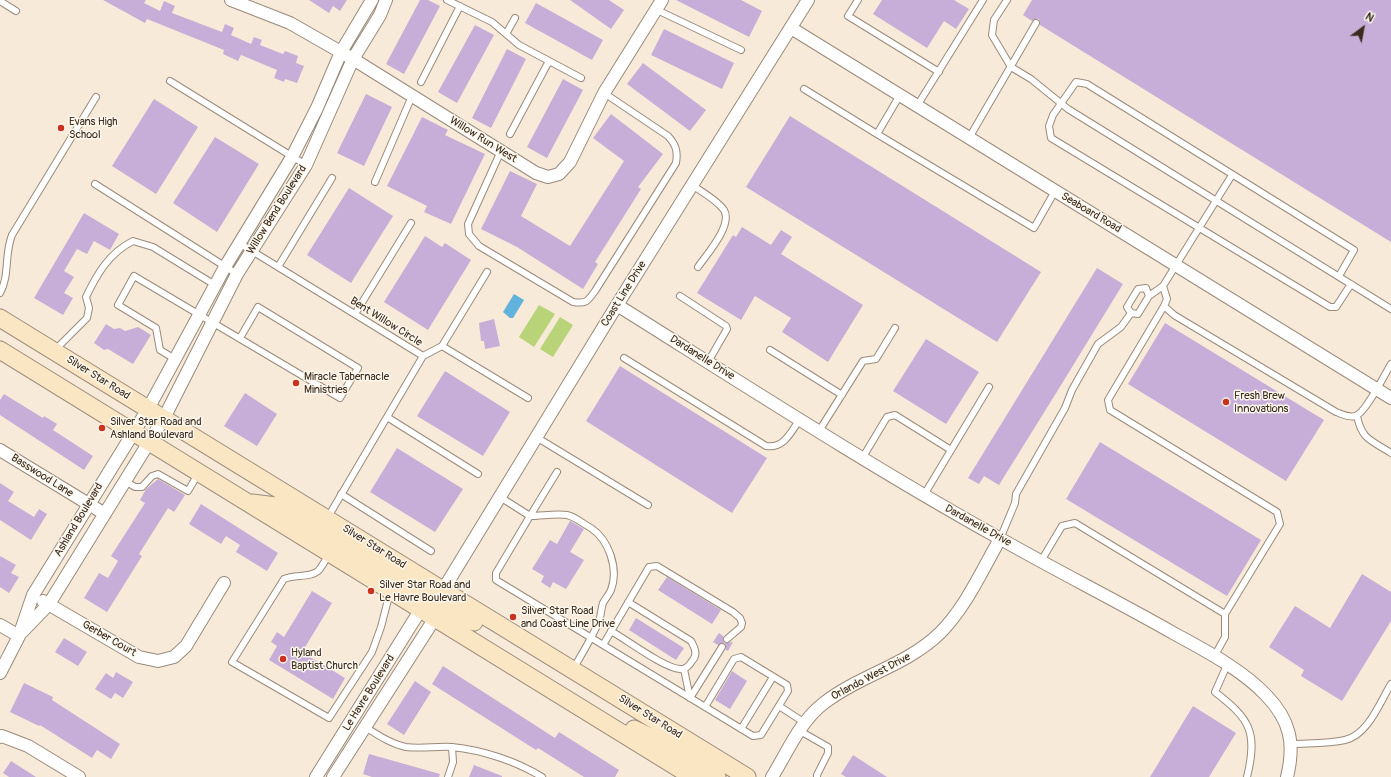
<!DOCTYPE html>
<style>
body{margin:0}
#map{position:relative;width:1391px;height:777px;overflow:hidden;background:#f8ead8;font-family:Pangolin,sans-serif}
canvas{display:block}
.north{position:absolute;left:1343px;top:8px;width:40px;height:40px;-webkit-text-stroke:3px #fbf7ec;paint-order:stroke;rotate:32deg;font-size:11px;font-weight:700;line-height:16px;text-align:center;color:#3b2a1e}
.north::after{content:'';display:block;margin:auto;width:14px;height:18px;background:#3b2a1e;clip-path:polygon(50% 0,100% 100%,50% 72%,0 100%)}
</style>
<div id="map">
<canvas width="1391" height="777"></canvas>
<div class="north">N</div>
</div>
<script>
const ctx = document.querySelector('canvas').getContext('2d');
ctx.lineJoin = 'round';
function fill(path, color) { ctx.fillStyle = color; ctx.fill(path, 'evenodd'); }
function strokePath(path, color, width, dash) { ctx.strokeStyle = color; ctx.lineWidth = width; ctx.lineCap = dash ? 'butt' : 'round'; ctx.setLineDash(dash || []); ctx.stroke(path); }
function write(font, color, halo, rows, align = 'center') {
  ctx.font = font + ' Pangolin,sans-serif'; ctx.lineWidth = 3; ctx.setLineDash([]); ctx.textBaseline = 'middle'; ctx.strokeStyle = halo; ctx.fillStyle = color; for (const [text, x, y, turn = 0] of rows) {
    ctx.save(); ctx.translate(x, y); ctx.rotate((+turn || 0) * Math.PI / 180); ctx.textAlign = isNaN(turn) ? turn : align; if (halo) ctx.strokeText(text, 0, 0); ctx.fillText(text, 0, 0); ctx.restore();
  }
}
fill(new Path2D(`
 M539,305L555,314L534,347L519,337Z
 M560,317L573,325L553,357L540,349Z`), '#b9d378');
fill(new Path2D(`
 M514,294L524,300L513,318H510L503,312Z`), '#61b2dc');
fill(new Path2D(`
 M103,0H146L144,3L160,11L164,1L175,6L172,13L222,32L225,24L234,28L231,35L251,44L254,37L262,40L260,45L283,54L285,51L298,56L296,63L304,66L297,83L285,79L284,82L274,78L277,70L241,55L238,61L223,54L224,50L147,19L145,23Z
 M309,0H347L340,11L333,6L329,13Z
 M420,0H428L440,6L404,74L386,64Z
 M570,0H609L624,10L611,29Z
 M676,0H741L762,11L749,37Z
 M882,0H954L969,9L956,29L944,21L927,48L873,14Z
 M1032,0H1391V242L1040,25L1039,19H1036L1032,21L1023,15Z
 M536,3L603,40L592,60L525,23Z
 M475,25L494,35L457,103L438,92Z
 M664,29L734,63L722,89L651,55Z
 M507,49L526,59L491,128L472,118Z
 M643,63L706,110L690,131L627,84Z
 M563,79L583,90L547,158L527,147Z
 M366,94L392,107L364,166L337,153Z
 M154,99L198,127L156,194L112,166Z
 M611,114L663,154L638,187L641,189L595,262L598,264L583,289L517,247L481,229L510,171L537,184L521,216L570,246L624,161L593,138Z
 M790,116L1041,272L997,342L746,187Z
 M422,117L448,130L445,135L485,154L451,224L424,212L427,206L387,186Z
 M215,137L259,164L217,232L173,203Z
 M349,188L393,216L351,283L307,255Z
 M84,213L119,234L110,250L94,241L87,254L77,249L64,271L74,277L64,293L73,298L63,315L34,298Z
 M742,227L771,245L781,230L792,237L781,254L863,305L828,362L782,332L791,318L755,296L741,320L697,293L733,235L736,237Z
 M425,236L442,247L445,243L471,260L428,330L384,302Z
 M1097,268L1123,284L1058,390L999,485L984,476L979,484L968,478Z
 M494,319L500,346L485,349L484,341H481L479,323Z
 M1165,323L1324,420L1286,481L1128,384Z
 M106,324L114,329L120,328L125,331L138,327L151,335L133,364L108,349L104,350L94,343Z
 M926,339L979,372L946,424L893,391Z
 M620,366L767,458L732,513L586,421Z
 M445,371L510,412L483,456L417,416Z
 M245,393L277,414L257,446L224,426Z
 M4,394L43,418L44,416L57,424L53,430L93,456L84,470L0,415V400Z
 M1100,442L1261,540L1227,596L1066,499Z
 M397,448L463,489L435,532L370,492Z
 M158,479L185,495L174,512L168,508L139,554L142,556L107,612L84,598L99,573L108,578L118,561L111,556L145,503L140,500L146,489Z
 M0,483L14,492L8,501L34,517L39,509L47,514L31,540L0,520Z
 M201,504L278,553L267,571L236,552L240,545L226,536L221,544L189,524Z
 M570,521L584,529L570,552L584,560L566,589L553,582L550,588L541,582L544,576L532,569L550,540L557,544Z
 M0,556L16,565L11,573L19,577L9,593L0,587Z
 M1362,574L1391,592V621L1342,701L1301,676L1304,670L1269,647L1295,606L1330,628Z
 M667,577L721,610L712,624L658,590Z
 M312,591L332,603L302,652L345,678L333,699L269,660L277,646L271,642L277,632L284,637Z
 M636,618L684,648L676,660L629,630Z
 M719,633L723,636V640L725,643L733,642L728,651L726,650V645L724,643L718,645L713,642Z
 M64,638L87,652L78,666L55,652Z
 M443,666L555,738L559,732L619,770L615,777H584L538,748L536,750L432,684Z
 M732,671L747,681L730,709L715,700Z
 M116,672L133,682L123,698L115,693L111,699L95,689L106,673L113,678Z
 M415,681L431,692L404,735L387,724Z
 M24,683L53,697L52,700L120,744L111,759L97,750L92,758L40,725L39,726L10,712Z
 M1193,706L1236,733L1209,777H1150Z
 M369,754L440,774L439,777H372L363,774Z
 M853,755L887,777H846L841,774Z
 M11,761L36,777H9L3,773Z
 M474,765L502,776V777H469Z`), '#c7aed9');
const lane = new Path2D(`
 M447,0L492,22L519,45L581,78
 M858,0L848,16L939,72
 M1007,0L994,20L992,35L1011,67L1031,79L1068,109L1391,309
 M0,1L16,11
 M655,9L741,50
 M506,34L515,18
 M170,81L306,165
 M421,82L460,6
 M804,89L877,134
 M900,95L877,134L1034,228L1055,191
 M917,106L983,0
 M510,134L549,61
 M969,138L1036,23
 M501,151L468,224L469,234L479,246L573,302C586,304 587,302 595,291L676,163C678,151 676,145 668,136L604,93
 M1232,175L1163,286L1167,299L1164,306L1174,315L1336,412C1342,414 1348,418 1355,416C1365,414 1385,374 1391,364
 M375,182L412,96
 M95,184L237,274
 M692,185C702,192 717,200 724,210C733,225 707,254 698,267
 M239,243L423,356L328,517
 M278,267L332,178
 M1339,276L1354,250L1087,84L1076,82L1053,115L1049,126L1051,138L1330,307H1336L1351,284
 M0,293C10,275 4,255 12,235L96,97
 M680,296L726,326L727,329L708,362
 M1164,306L1108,400L1110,410L1277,512L1280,524L1225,614V637L1214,657
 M1131,313L1127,307L1138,289L1146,288L1149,296
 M355,314L411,223
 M442,346L487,272
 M55,350L87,318L89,308L86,297C97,274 109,253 133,241L153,247L215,285
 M770,350L842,395
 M423,356L442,346L528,398
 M624,358L766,446C784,449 791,432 800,419
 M175,359L160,350L156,328L118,305L134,276L340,398L358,368L258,307L240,338
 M1357,416C1362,440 1371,440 1391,453
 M387,417L478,474
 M819,431L863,361L876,359L895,328
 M536,437L648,505
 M863,457L887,417L895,415L951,450
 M125,481L135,487H142L152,476L158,474L188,491L198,474
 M341,494L431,551
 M924,495L989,387
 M500,497L530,516L496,573V580L753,736L761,735L788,691L787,685L741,657L734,659L705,707
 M530,516C542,516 556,513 567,515C576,517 583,524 591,528C609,540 619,569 611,590C609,595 605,599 603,603C601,609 601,616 599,621C592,638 582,654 573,669
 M530,516L557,472
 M1000,539L1015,503L1016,494L1065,408L1072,390L1098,344L1121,327L1131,313L1138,314L1149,296L1163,286
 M329,555C325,560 322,567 318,571C310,578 295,574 284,579L232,662L329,718L372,652L381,627L390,592
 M1041,561L1062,526L1075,523L1225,614
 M611,631C627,640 664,668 680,669C685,670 690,665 692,661C698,655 695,648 691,641L628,602
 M603,645L649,567L657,566L733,612L740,618L742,623L741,627L727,639
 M1227,665L1215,692C1250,719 1258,732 1247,777
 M684,669L690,698
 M690,698L722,647
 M779,706L805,723
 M365,727C378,735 391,744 406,747C421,749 437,746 452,747C482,750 516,761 542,777
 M741,729L773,677
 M800,731L828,747V753L817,775V777
 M1292,744C1309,743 1328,744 1345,740C1368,735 1380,702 1391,684
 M448,777L453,762L452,747`);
const street = new Path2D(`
 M231,0L290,23L353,59L536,173L548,177L559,174L570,162L604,93L662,0
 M791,28L1391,398
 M617,305C743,384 868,465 999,538C1057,571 1117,601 1175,634C1206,651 1241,669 1266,695C1291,721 1295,744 1287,777
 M0,450L105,514
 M443,590L617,305L808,0
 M43,601L139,657L158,661L174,657L186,646L224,583
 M0,625L19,636
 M22,632L49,604L164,418L237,274L306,165L353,59L380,15L386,0
 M0,673L19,636L33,595L148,409L225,267L292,157L317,108L341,52L372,0
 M0,737L2,736L28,746L79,777
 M316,777L421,609
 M333,777L435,618
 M772,777C787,753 800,721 824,703C860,675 906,666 940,633C966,607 982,570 1000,539`);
const secondary = new Path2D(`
 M0,318L747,777
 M0,350L693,777
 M252,503L276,506L410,589C423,594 430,596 443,590
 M421,609L447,607L474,622
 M634,729L660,742L717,777`);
strokePath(lane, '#9a8a7b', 8);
strokePath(street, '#9a8a7b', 14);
strokePath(secondary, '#9a8a7b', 19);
strokePath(lane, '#fff', 6);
strokePath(street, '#fff', 12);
strokePath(secondary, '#fbe6c4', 17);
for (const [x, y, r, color] of [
 [61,128,4,"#c8321e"],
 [296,383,4,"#c8321e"],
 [1226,402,4,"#c8321e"],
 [102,428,4,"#c8321e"],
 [371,591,4,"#c8321e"],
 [513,617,4,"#c8321e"],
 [283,659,4,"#c8321e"]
]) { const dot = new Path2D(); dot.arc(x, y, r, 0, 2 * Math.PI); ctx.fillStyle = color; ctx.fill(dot); strokePath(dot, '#fbf7ec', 1.5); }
write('11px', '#3b2a1e', '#fbf7ec', [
 ["Evans High",69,122],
 ["School",69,135],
 ["Miracle Tabernacle",304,377],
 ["Ministries",304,390],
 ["Fresh Brew",1234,396],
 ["Innovations",1234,409],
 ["Silver Star Road and",110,422],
 ["Ashland Boulevard",110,435],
 ["Silver Star Road and",379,585],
 ["Le Havre Boulevard",379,598],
 ["Silver Star Road",521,611],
 ["and Coast Line Drive",521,624],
 ["Hyland",291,653],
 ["Baptist Church",291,666]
], 'left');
write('11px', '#3b2a1e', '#fbf7ec', [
 ["Willow Run West",483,140,32],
 ["Willow Bend Boulevard",277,210,-58],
 ["Seaboard Road",1091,213,31],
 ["Coast Line Drive",624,294,-58],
 ["Bent Willow Circle",386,322,32],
 ["Dardanelle Drive",702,358,32],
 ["Silver Star Road",98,378,32],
 ["Basswood Lane",42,476,32],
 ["Ashland Boulevard",79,520,-59],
 ["Dardanelle Drive",978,526,29],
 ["Silver Star Road",374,547,32],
 ["Gerber Court",109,639,30],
 ["Orlando West Drive",871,677,-28],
 ["Le Havre Boulevard",369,693,-58],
 ["Silver Star Road",650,717,32]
]);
</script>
